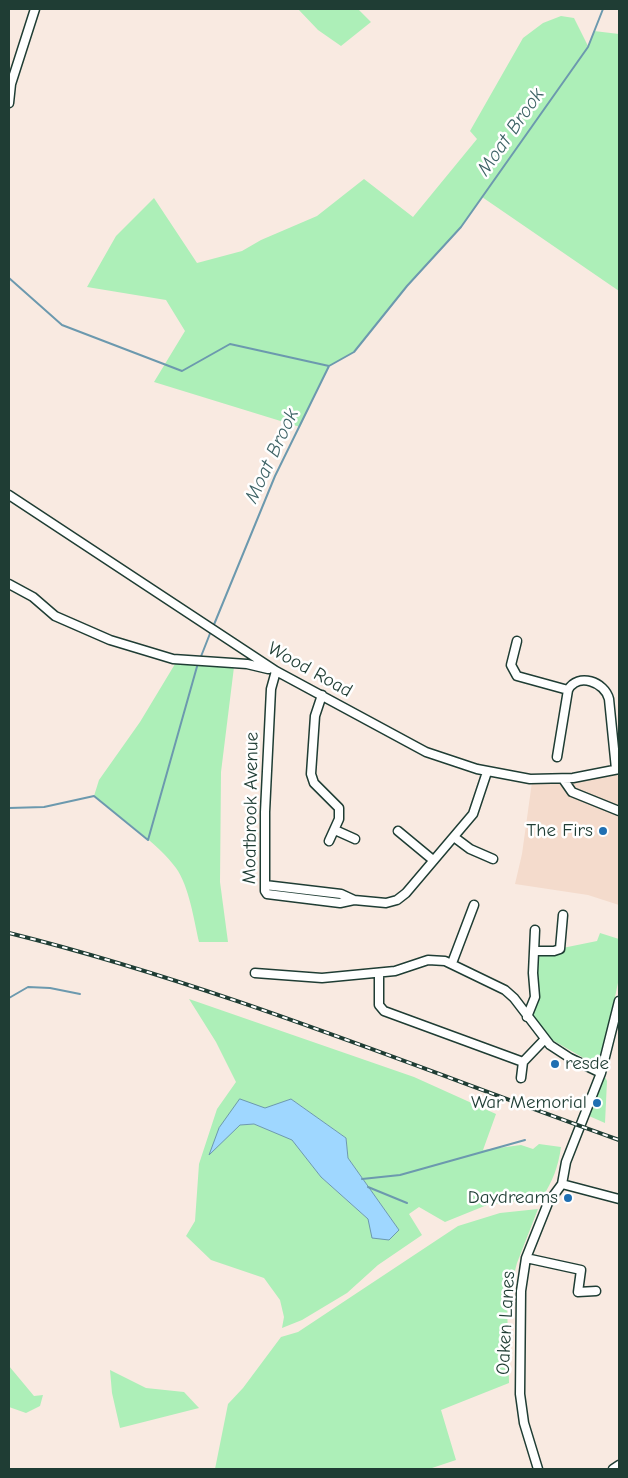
<!DOCTYPE html>
<style>
body{margin:0}
#map{position:relative;width:628px;height:1478px;overflow:hidden;background:#f9eae1;font-family:"Comic Neue",sans-serif}
canvas{display:block}
.frame{position:absolute;inset:0;border:10px solid #1f3d34;pointer-events:none}
</style>
<div id="map">
<canvas width="628" height="1478"></canvas>
<div class="frame"></div>
</div>
<script>
const ctx = document.querySelector('canvas').getContext('2d');
ctx.lineJoin = 'round';
function fill(path, color) { ctx.fillStyle = color; ctx.fill(path, 'evenodd'); }
function strokePath(path, color, width, dash) { ctx.strokeStyle = color; ctx.lineWidth = width; ctx.lineCap = dash ? 'butt' : 'round'; ctx.setLineDash(dash || []); ctx.stroke(path); }
function write(font, color, halo, rows, align = 'center') {
  ctx.font = font + ' "Comic Neue",sans-serif'; ctx.lineWidth = 5; ctx.setLineDash([]); ctx.textBaseline = 'middle'; ctx.strokeStyle = halo; ctx.fillStyle = color; for (const [text, x, y, turn = 0] of rows) {
    ctx.save(); ctx.translate(x, y); ctx.rotate((+turn || 0) * Math.PI / 180); ctx.textAlign = isNaN(turn) ? turn : align; if (halo) ctx.strokeText(text, 0, 0); ctx.fillText(text, 0, 0); ctx.restore();
  }
}
fill(new Path2D(`
 M619,773V905L588,895L515,884L522,854L532,782Z`), '#f4dbcc');
fill(new Path2D(`
 M298,9H358L371,22L341,46L318,30Z
 M561,16L574,18L588,46L594,31L619,34V291L482,197L461,227L407,286L354,352L329,366L300,427L154,382L185,331L166,300L87,287L116,236L154,198L197,263L242,251L261,240L317,216L364,179L413,217L477,139L470,131L523,38L543,23Z
 M175,664L234,667L221,772L220,882L228,942H199C194,920 189,886 176,868C159,844 117,815 94,796L99,780L140,722Z
 M600,933L619,939V978L607,1035L597,1063L594,1064L547,1037L530,1015L538,953L597,941Z
 M189,999L414,1077L496,1114L483,1150L521,1145L533,1149L539,1144L561,1147C558,1168 553,1180 542,1198L487,1205L445,1222L419,1207L409,1214L422,1235L378,1265L347,1293L302,1320L282,1328L284,1317L280,1300L264,1278L211,1260L186,1236L195,1221L199,1164L217,1109L236,1082L216,1042ZM291,1099L346,1138L348,1158L399,1230L368,1219L321,1177L293,1140L254,1124L240,1125L265,1109Z
 M604,1075L607,1081L605,1123L589,1116Z
 M538,1209L517,1263L507,1301L509,1383L441,1410L456,1460L429,1469H215L228,1404L243,1388L281,1337L298,1332L458,1226L500,1213Z
 M9,1366L34,1396L43,1395L40,1406L26,1413L9,1407Z
 M110,1370L146,1388L184,1392L199,1408L120,1428L112,1393Z`), '#adefb8');
const water = new Path2D(`
 M240,1099L265,1108L291,1099L346,1138L348,1158L399,1230L389,1240L372,1238L368,1219L321,1177L292,1140L254,1124L240,1125L209,1155L219,1128Z`);
fill(water, '#9fd7ff');
strokePath(water, '#6c99ae', 1);
strokePath(new Path2D(`
 M9,278L62,325L182,371L230,344L329,366
 M213,627L275,476L329,366L354,352L407,286L461,227L588,47L603,9
 M200,659L211,631
 M9,808L44,807L94,796L148,840L198,663
 M9,998L28,987L50,988L80,994
 M362,1179L400,1175L525,1140
 M368,1187L407,1203`), '#6c99ae', 2);
const minor = new Path2D(`
 M9,103L11,84L35,9
 M9,495L276,671L426,752L477,769L530,779L573,778L619,769
 M9,584L33,597L55,616L110,640L173,659L247,664L268,669
 M517,641L511,665L517,676L568,690C578,672 605,682 609,699L616,769
 M276,671L271,689L265,812V891L267,894L340,903L354,900L386,903L397,900L406,893L473,814L487,772
 M322,695L315,716L311,774L314,783L339,808V819L329,841
 M557,757L568,690
 M563,779L572,792L619,811
 M335,830L355,839
 M398,831L433,860
 M454,837L470,849L493,859
 M265,885L341,894L354,900
 M535,951H554L560,949L563,915
 M452,963L474,905
 M255,973L322,978L395,971L428,960L445,961L505,990L514,998L550,1045L570,1058L601,1073
 M379,974V1005L384,1011L523,1062L545,1039
 M527,1017L535,997L533,973L535,930
 M521,1078L523,1062
 M562,1184L619,1199
 M526,1258L581,1270L578,1292L596,1291
 M538,1469L524,1423L520,1394L521,1291L526,1258L548,1203L562,1184L566,1162L601,1073L619,1001
 M613,1469L619,1465`);
strokePath(minor, '#1f3d34', 11);
strokePath(minor, '#fff', 8);
const rail = new Path2D(`
 M9,933C218,985 417,1068 619,1140`);
strokePath(rail, '#1f3d34', 4);
strokePath(rail, '#fff', 2, [5.5]);
for (const [x, y, r, color] of [
 [603,831,5,"#1f6fb2"],
 [555,1064,5,"#1f6fb2"],
 [597,1103,5,"#1f6fb2"],
 [568,1198,5,"#1f6fb2"]
]) { const dot = new Path2D(); dot.arc(x, y, r, 0, 2 * Math.PI); ctx.fillStyle = color; ctx.fill(dot); strokePath(dot, '#fff', 2); }
write('19px', '#1f3d34', '#fff', [
 ["Wood Road",310,670,29],
 ["Moatbrook Avenue",251,808,-89],
 ["Oaken Lanes",506,1323,-87]
]);
write('19px', '#1f3d34', '#fff', [
 ["The Firs",593,831],
 ["resde",565,1064,"left"],
 ["War Memorial",587,1103],
 ["Daydreams",558,1198]
], 'right');
write('italic 20px', '#3f6467', '#fff', [
 ["Moat Brook",511,132,-55],
 ["Moat Brook",272,456,-65]
]);
</script>
